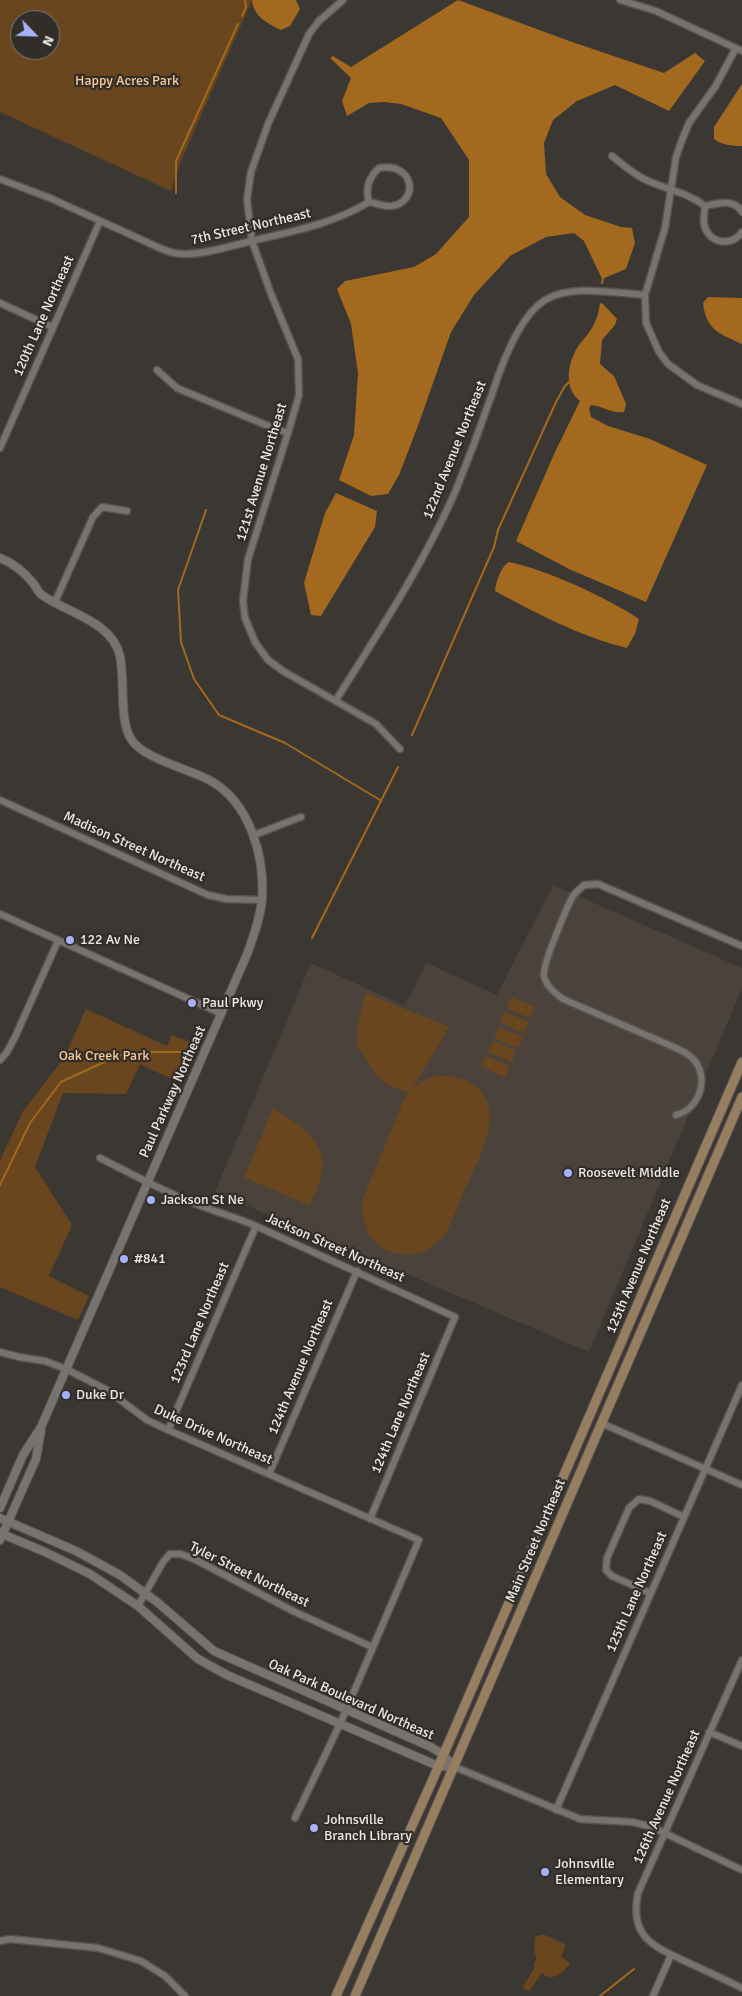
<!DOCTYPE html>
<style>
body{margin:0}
#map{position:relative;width:742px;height:1996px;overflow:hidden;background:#3b3733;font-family:Signika,sans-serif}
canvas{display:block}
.north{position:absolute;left:10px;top:10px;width:50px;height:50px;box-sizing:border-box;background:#312d29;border:1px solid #7b7875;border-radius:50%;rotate:114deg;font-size:14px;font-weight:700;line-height:20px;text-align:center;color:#ebe8e6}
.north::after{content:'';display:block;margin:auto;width:18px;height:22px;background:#a6b1fc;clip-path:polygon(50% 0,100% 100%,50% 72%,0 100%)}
</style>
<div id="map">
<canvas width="742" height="1996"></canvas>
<div class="north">N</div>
</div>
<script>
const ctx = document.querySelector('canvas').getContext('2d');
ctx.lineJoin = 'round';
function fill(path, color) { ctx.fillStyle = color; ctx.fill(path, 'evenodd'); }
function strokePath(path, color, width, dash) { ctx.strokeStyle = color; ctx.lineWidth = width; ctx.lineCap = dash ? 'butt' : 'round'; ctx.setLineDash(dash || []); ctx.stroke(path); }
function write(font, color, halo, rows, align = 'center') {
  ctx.font = font + ' Signika,sans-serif'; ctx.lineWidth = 4.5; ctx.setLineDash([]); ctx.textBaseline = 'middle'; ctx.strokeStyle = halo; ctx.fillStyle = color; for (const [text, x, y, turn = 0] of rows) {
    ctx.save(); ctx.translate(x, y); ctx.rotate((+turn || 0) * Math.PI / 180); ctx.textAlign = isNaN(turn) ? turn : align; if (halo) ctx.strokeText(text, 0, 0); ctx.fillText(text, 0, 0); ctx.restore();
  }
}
fill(new Path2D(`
 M553,885L742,968V988L589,1352L215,1192L311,963L405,1006L426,963L497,995Z`), '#4b433b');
fill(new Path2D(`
 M0,0H252L180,163L171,191L0,112ZM20,20H50V50H20Z
 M366,993L449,1027L412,1089C416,1086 422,1081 427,1079C450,1070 484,1082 489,1108C495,1133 471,1174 461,1198C456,1209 452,1222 446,1233C443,1237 437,1243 432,1246C421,1256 402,1256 389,1251C367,1242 362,1223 362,1201L405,1097L409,1093L394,1088L378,1078L357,1045L358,1023Z
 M511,997L535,1007L530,1018L507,1008Z
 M86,1009L167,1046L172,1035L197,1045L180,1083L140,1064L126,1094L63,1093L35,1167L72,1225L49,1276L89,1296L78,1320L0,1287V1161L23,1111L64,1058Z
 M505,1012L529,1022L524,1033L500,1023Z
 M499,1027L523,1037L518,1048L494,1038Z
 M493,1041L516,1051L512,1062L488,1052Z
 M486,1056L510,1066L505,1077L481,1067Z
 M273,1109C294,1120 326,1140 322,1168C321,1181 315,1193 309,1205L244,1177Z
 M540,1935H545L566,1945L561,1956L570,1963C568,1968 556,1979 549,1977C546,1977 544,1974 542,1973L529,1991L522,1988L534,1969V1962L537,1960L534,1951L535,1937Z`), '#69461d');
fill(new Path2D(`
 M252,0H296L300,9L290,26L281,30C268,24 253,16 252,0Z
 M458,0L572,42L664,73L695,53L705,61L669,111L615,85L577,101L553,120L544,143L546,174L560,197L585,215L621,227L632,228L635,243L626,269L602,279L584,241L574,233L546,237L510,256L474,295L451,332L419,423L399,475L388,494L371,496L339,480L354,435L358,373L351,324L337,289L345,281L414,267L436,254L469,217V160L441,118L401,104L384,102L369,103L347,116L342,101L351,78L330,58L333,56L351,67Z
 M742,84V146C732,146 722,145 714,139V127Z
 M708,297L742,298V344C720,334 706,330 703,303Z
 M600,303L603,304L617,319L615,325L602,340L600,364L614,376L626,404L624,412C612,414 603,406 591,405L589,408L591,417L608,426L650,439L707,465L646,602L569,569L516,541L555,452L580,401C564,389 567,365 577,348C583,339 591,332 595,322C598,316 599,309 600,303Z
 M336,493L377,511L375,527L321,616L311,615L304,583L325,513Z
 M509,562C547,570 606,597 639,619L635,634L627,648C581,637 536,613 495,591C496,582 501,566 509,562Z`), '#a3691e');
strokePath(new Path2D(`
 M242,16L246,7L245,0
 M176,193V161L238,24
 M602,283L603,278
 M206,510L178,590L181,642L194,679L219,715L285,743L380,800
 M412,735L494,547L498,530L556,402L565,386L569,382
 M312,938L398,767
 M0,1185L30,1123L61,1082L126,1052H182
 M600,1996L634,1969`), '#a3691e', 2);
const minor = new Path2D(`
 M343,0L319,21L309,34L268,124L251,172L247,199L252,241L271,294L298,359L299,395L288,433L248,559L243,601L245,618L255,642L268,660L283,671L376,724L400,749
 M620,0L656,11L742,51
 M736,48L715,87L689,123L682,140L676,157L665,228L645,295L646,323L659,352L668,364L697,385L742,404
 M612,156C622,164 632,173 644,179C664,189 687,192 705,206C718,203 734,198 742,212
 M0,179L50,198L162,249C169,252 177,254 184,254C207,254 230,246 252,241C293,231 333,224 369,202C376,203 384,207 392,206C419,202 415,162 379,168C369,177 365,189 369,202
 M705,206C705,211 703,217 704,222C705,242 731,249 742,232
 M0,303L52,327
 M157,370L177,388L266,425L288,433
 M0,448L100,221
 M55,602L93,517L102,507L127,511
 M336,700C379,632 424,563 456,490C469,458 481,426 492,394C501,366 519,316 545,300C571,284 615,293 645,295
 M0,800L208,895L226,899L262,900
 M254,835L301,817
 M0,914L220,1013
 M0,1060L7,1052L15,1037L58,941
 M676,1115C699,1109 709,1080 695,1061C690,1055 683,1051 676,1048L563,999C555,993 546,986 544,976C542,965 567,907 573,896C576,892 581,888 584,885L598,884L742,946
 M100,1158C136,1176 174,1197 212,1210C227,1215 242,1220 256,1226L455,1317L370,1519
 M0,1352L19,1357L45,1361L66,1369L107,1390L147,1420L168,1430L419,1540L340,1724L295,1818
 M601,1423L742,1485
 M168,1430L256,1226
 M269,1474L357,1271
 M650,1593L612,1576L606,1570L607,1558L629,1508L639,1499L650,1501L684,1517
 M138,1606L163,1562L170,1554H181L196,1560L293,1611L372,1647
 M742,1660L638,1893C629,1938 653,1946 689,1963C706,1971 724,1979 742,1988
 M709,1732L742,1746
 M455,1767L580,1819L632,1822L652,1827L742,1870
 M556,1810L742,1385
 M0,1941L10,1939L98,1948L141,1961L165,1976L185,1996
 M653,1996L671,1955`);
const tertiary = new Path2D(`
 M0,558C13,563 24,572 33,583C36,587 38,592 42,595C67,613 112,621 120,656C125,679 119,720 131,739C143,759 190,769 211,781C250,803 265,857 262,900C260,918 254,935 248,952L41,1427L23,1455L0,1508
 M0,1518L76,1551L120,1575L157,1602L214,1651L431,1747L442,1754L455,1767
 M0,1533L45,1552L90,1574L138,1606L198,1659L227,1675L438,1766L455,1767
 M0,1540L36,1459L41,1430`);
const secondary = new Path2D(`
 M336,1996L433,1779L742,1062
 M355,1996L742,1097`);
strokePath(minor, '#565350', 9);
strokePath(tertiary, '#565350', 10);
strokePath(secondary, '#565350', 11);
strokePath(minor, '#77736f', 6);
strokePath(tertiary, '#77736f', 8);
strokePath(secondary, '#967e61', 9);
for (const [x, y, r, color] of [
 [70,940,5,"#a6b1fc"],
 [192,1003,5,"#a6b1fc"],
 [568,1173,5,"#a6b1fc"],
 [151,1200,5,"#a6b1fc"],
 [124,1259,5,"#a6b1fc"],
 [66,1395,5,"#a6b1fc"],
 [314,1828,5,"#a6b1fc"],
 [545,1872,5,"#a6b1fc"]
]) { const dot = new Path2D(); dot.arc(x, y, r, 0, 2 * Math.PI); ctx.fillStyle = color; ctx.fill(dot); strokePath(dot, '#312d29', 2); }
write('14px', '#fac997', '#312d29', [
 ["Happy Acres Park",127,81],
 ["Oak Creek Park",104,1056]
]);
write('14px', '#ebe8e6', '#312d29', [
 ["7th Street Northeast",251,227,-13],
 ["120th Lane Northeast",44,316,-66],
 ["122nd Avenue Northeast",455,450,-68],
 ["121st Avenue Northeast",262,472,-73],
 ["Madison Street Northeast",134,847,24],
 ["Paul Parkway Northeast",173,1092,-66],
 ["Jackson Street Northeast",335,1248,24],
 ["125th Avenue Northeast",639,1266,-67],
 ["123rd Lane Northeast",200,1323,-67],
 ["124th Avenue Northeast",301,1367,-67],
 ["124th Lane Northeast",401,1413,-67],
 ["Duke Drive Northeast",213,1435,24],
 ["Main Street Northeast",536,1541,-67],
 ["Tyler Street Northeast",249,1575,26],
 ["125th Lane Northeast",637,1592,-66],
 ["Oak Park Boulevard Northeast",351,1700,24],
 ["126th Avenue Northeast",667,1797,-66]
]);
write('14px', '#ebe8e6', '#312d29', [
 ["122 Av Ne",80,940],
 ["Paul Pkwy",202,1003],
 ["Roosevelt Middle",578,1173],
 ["Jackson St Ne",161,1200],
 ["#841",134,1259],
 ["Duke Dr",76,1395],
 ["Johnsville",324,1820],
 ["Branch Library",324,1836],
 ["Johnsville",555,1864],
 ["Elementary",555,1880]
], 'left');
</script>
